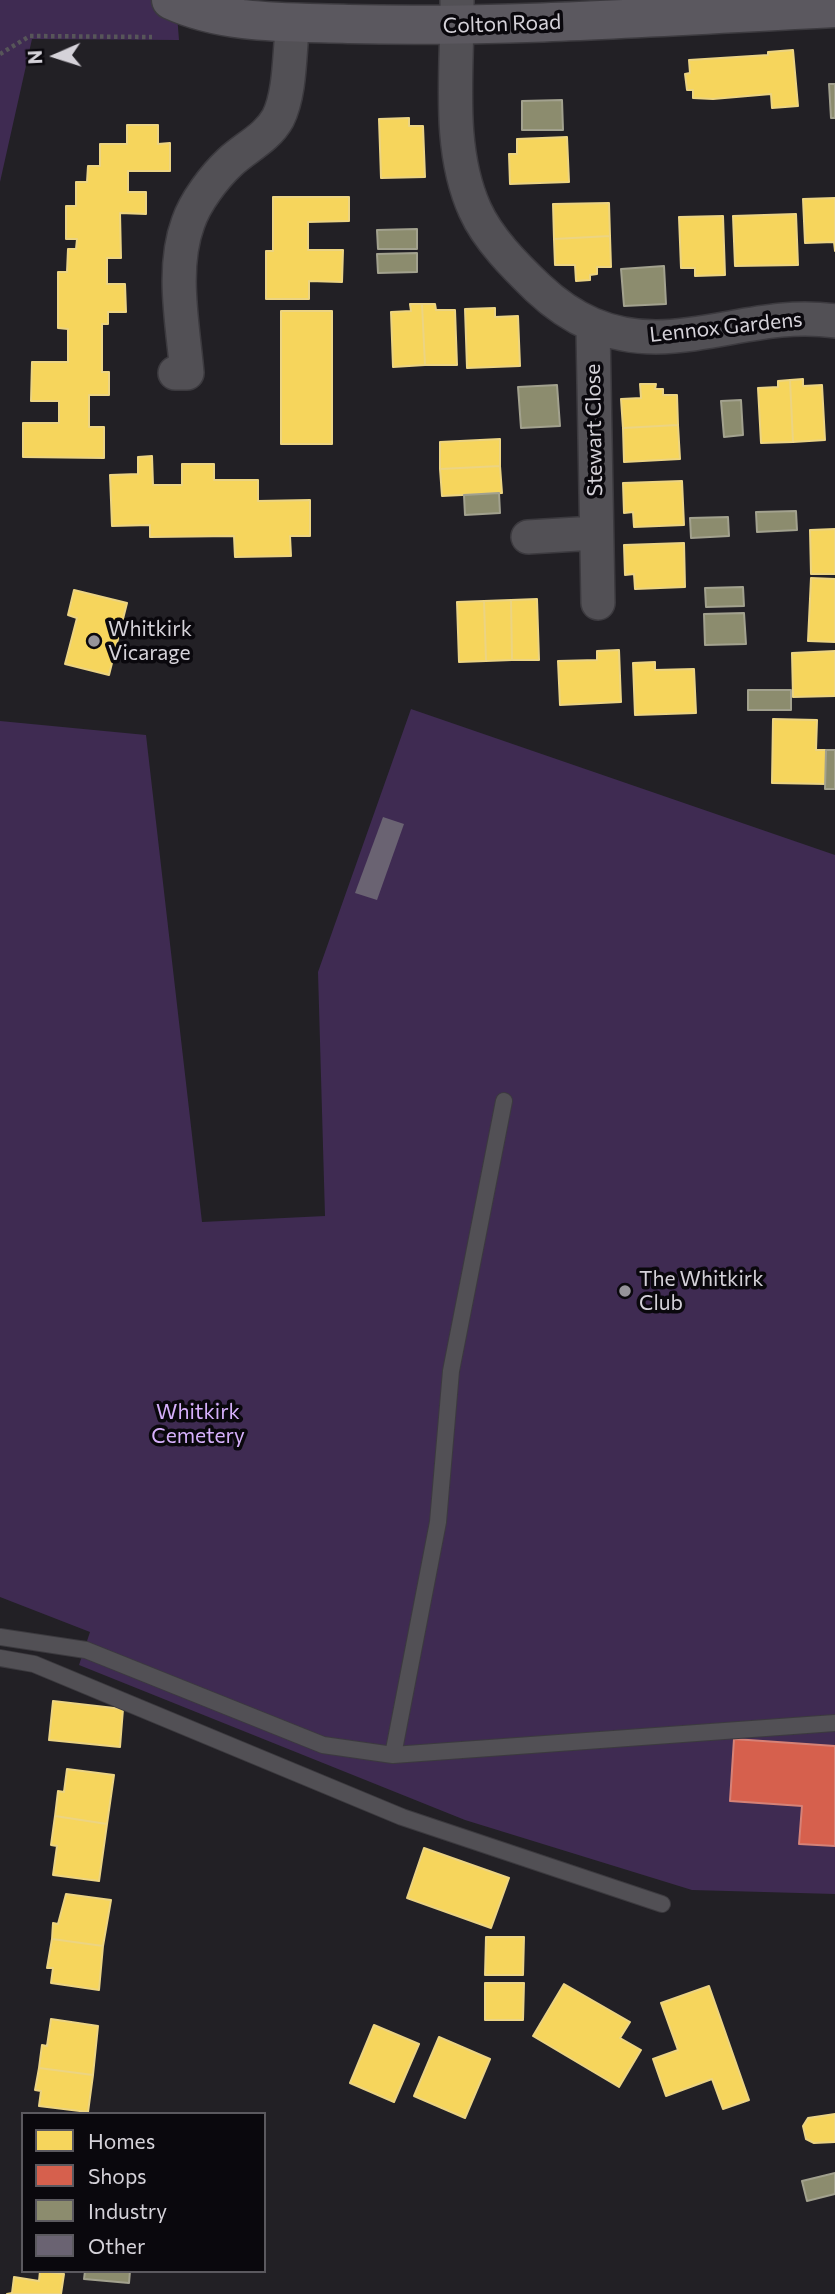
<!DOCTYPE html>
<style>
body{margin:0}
#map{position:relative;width:835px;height:2294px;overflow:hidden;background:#222025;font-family:Commissioner,sans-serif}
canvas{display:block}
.legend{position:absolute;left:21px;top:2112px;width:245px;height:161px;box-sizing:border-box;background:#0a080d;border:2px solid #5b595f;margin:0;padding:9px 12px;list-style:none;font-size:21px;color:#d5d2d9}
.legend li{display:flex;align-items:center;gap:14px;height:35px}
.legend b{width:35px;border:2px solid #5b595f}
.north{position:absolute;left:21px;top:21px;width:70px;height:70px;-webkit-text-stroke:5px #0a080d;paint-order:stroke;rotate:267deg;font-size:19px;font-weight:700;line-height:28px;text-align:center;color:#d5d2d9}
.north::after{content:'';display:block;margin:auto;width:24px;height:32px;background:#d5d2d9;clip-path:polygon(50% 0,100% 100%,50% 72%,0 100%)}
</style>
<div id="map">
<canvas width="835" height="2294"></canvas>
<ul class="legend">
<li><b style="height:19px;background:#f6d55c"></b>Homes</li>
<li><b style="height:19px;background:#d6604d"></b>Shops</li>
<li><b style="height:19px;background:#8c8c6e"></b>Industry</li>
<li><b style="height:19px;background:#6a6372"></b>Other</li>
</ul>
<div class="north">N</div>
</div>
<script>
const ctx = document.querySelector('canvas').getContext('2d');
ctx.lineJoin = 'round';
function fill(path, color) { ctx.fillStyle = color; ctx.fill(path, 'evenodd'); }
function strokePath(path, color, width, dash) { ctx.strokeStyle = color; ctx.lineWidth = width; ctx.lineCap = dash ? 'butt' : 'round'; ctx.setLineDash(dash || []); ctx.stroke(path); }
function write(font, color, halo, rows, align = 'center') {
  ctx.font = font + ' Commissioner,sans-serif'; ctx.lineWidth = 7; ctx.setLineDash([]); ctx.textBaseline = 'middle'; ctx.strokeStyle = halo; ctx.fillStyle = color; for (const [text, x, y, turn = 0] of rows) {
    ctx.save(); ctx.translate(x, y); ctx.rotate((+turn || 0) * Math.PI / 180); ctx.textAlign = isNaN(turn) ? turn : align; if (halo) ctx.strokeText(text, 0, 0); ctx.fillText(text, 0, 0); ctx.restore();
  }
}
fill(new Path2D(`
 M0,0H171L176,2L179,40L32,39L0,182Z
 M411,709L835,855V1894L692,1890L465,1820L79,1665L90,1632L0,1597V721L146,735L202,1222L325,1216L318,972Z`), '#3f2b52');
const homes = new Path2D(`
 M793,50L798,106L772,108L771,94L713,99L693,98V90H687L685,74L690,73L689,60L768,55V52Z
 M409,118V126H423L425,177L381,178L379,119Z
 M127,125H158V144L170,143V171H128V192H146V214L120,213L121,258H107V284H125L126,312H108V324H102V372H109V395H89V427H104V458L23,457V423H59V401H31L32,362H68V329L58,328V272H67L68,249H76L77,239H66V206H76V182H87L88,166H100V144H127Z
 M567,137L569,182L510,184L509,154H517V139Z
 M273,197H349V221L308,222V250H343L342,282L309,281V299H266V251H273Z
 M835,198V251L834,242L805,243L803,199Z
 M609,203L610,236L554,239L553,204Z
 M796,214L798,265L735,266L733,216Z
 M723,216L725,275L695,276V268H681L679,217Z
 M610,236L611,267H597V274L590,275V280L576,281L575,265H555L554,239Z
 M410,304H422L425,365L393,367L391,312L411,311Z
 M422,304H435L436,310H455L457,365H425Z
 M495,308V317L518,316L520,366L467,368L465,309Z
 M281,311H332V444H281Z
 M803,379V386L822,385L825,440L793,442L790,380Z
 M790,380L793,442L761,443L758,388L778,387V381Z
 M640,384H656L655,389H663V395H677L678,425L623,428L621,399L641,398Z
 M678,425L680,459L624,462L623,428Z
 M500,439V466L440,469V442Z
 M152,456L153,485H182V464H214V480H258V501L310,500V536H290L291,556L235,557L234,536L150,537V525L112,526L110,475L138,474V457Z
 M500,466L502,493L442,496L440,469Z
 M682,481L684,525L634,527L633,512L624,513L623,483Z
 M835,529V574H811L810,530Z
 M684,543L685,587L635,589L634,574L625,575L624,545Z
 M811,578L835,579V642L808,641Z
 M74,590L127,603L109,675L65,664L77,618L68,615Z
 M537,599L539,660H512L511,600Z
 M511,600L512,660L486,661L484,601Z
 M484,601L486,661L459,662L457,602Z
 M619,650L621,702L560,705L558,661L597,660V651Z
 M835,651V696L793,697L792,653Z
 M655,662V670L694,669L696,713L635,715L633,663Z
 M773,719L817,720L816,750H826V784L772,783Z
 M53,1701L123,1709L120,1747L49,1740Z
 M67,1769L114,1775L107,1824L55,1816L58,1791L64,1792Z
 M55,1816L107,1824L99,1881L53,1875L57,1846L51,1845Z
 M424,1848L509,1878L491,1928L407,1898Z
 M66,1894L111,1900L103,1946L52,1939L53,1923L58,1924Z
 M486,1937H524L523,1975H485Z
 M52,1939L103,1946L99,1990L51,1983L53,1968H47Z
 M485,1983H524L523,2020H485Z
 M564,1984L630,2022L620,2038L641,2050L619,2087L533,2036Z
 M709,1986L749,2100L723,2109L712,2079L666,2096L653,2059L678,2050L661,2003Z
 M51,2019L98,2026L93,2075L39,2068L42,2045L47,2046Z
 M374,2025L419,2044L394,2102L350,2083Z
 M439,2037L490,2059L465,2118L414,2096Z
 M39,2068L93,2075L88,2112L39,2106L41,2091L35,2090Z
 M835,2114V2142L814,2143L806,2139L803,2126L808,2118Z
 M40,2271L64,2274L61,2294H7L12,2293L14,2277L39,2281Z`);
fill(homes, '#f6d55c');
strokePath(homes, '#ecd482', 2);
const shops = new Path2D(`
 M734,1739L835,1746V1846L799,1844L802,1806L730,1801Z`);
fill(shops, '#d6604d');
strokePath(shops, '#d68277', 2);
const industry = new Path2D(`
 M829,84H835V118H831Z
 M562,100L563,130H522V101Z
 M417,229V249H378L377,230Z
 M417,253V272L378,273L377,254Z
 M664,266L666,304L624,306L621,269Z
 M557,385L560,426L521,428L518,387Z
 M741,400L743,435L724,437L721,401Z
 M499,493L500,513L465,515L464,495Z
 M796,511L797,530L757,532L756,512Z
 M728,517L729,536L691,538L690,518Z
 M743,587L744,606L706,607L705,588Z
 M744,613L746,644L705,645L704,614Z
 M748,690H791V710H748Z
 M826,750H835V789H825Z
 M835,2173V2194L807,2201L802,2181Z
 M85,2271H130L129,2283L84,2279Z`);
fill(industry, '#8c8c6e');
strokePath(industry, '#a2a18e', 2);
fill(new Path2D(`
 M383,817L404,824L377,900L355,893Z`), '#6a6372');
const lane = new Path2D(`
 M0,1637L86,1650L323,1745L393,1755L835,1723
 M0,1658L34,1664L402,1817L662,1904
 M393,1755L438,1522L451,1371L504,1101`);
const street = new Path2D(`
 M457,0C458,68 446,146 475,210C488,239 515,266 538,288C572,320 609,337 656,337C719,336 770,312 835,321
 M593,328L598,603
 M175,373H187C183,326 171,269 188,223C195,202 214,177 230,162C246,147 267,138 278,118C291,92 289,51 293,22
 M528,537L595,533`);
const secondary = new Path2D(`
 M171,0C225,25 290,22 348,24C511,28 673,16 835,8`);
strokePath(lane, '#3c3a3f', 18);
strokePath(street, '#3c3a3f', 36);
strokePath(secondary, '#3c3a3f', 41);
strokePath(new Path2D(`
 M0,54L30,36L152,37`), '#575659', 4.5, [3.5, 3.5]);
strokePath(lane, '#525055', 16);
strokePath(street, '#525055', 33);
strokePath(secondary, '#5b585f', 38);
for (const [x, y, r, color] of [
 [94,641,7,"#96949a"],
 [625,1291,7,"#96949a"]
]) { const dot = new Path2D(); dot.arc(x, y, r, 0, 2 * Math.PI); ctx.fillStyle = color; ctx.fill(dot); strokePath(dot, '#0a080d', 2.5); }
write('21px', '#d5d2d9', '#0a080d', [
 ["Colton Road",502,24,-2],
 ["Lennox Gardens",726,327,-6],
 ["Stewart Close",594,430,-91]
]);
write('21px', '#d5d2d9', '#0a080d', [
 ["Whitkirk",108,629],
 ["Vicarage",108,653],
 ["The Whitkirk",639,1279],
 ["Club",639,1303]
], 'left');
write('21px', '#d6b0fb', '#0a080d', [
 ["Whitkirk",198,1412],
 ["Cemetery",198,1436]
]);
</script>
